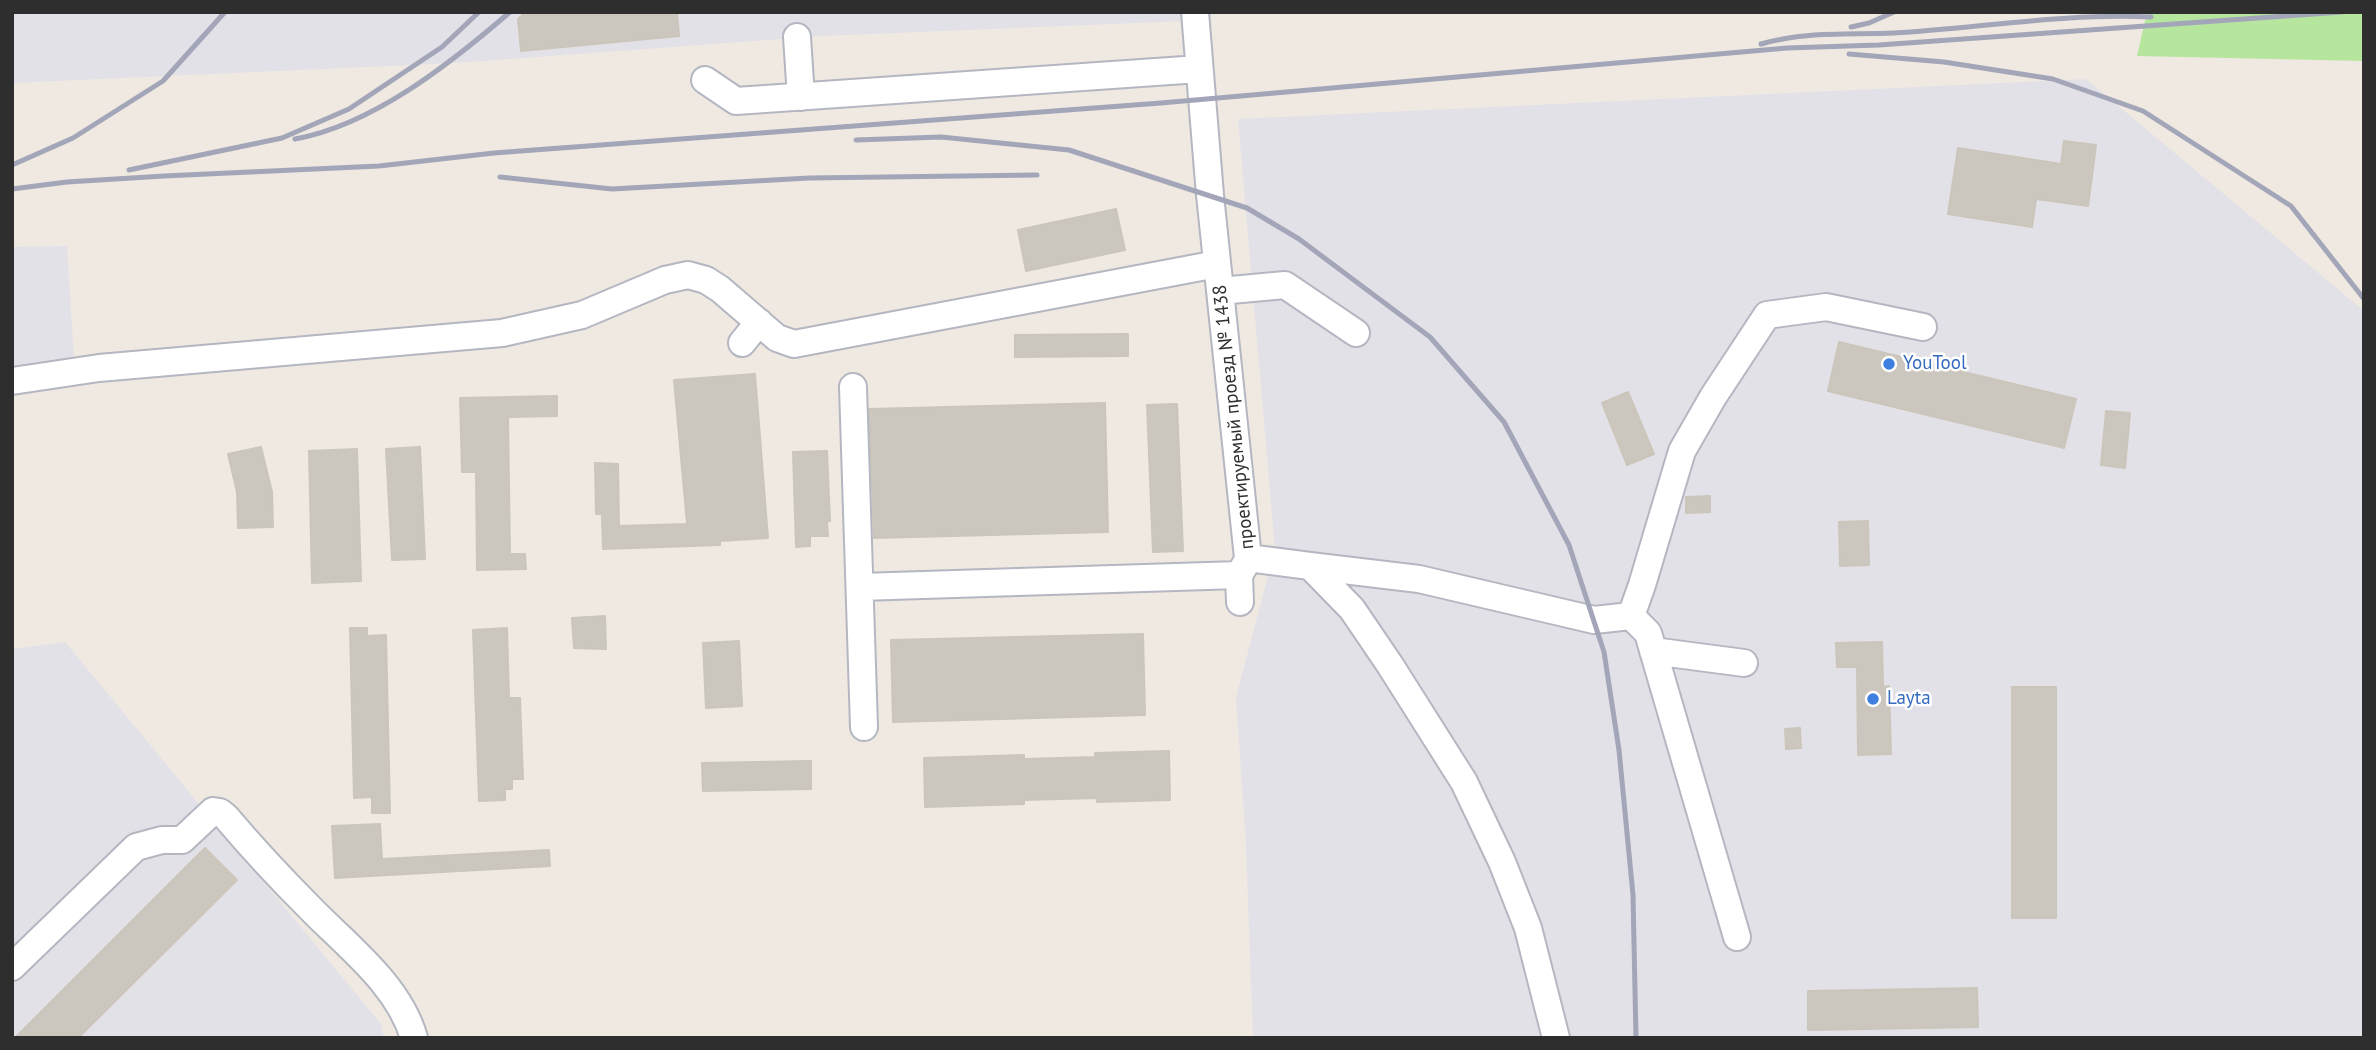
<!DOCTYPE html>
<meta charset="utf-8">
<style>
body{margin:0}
#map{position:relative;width:2376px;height:1050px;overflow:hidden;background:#efe9e1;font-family:"PT Sans",sans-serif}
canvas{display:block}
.frame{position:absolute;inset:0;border:14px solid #2e2e2e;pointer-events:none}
</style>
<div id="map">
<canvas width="2376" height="1050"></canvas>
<div class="frame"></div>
</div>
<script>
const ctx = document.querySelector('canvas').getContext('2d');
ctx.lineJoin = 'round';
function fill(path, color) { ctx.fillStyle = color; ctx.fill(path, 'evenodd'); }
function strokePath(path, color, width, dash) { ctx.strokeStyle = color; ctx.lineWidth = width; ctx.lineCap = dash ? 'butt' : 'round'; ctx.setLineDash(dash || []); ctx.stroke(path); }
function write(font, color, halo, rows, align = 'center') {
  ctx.font = font + ' "PT Sans",sans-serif'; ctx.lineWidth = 5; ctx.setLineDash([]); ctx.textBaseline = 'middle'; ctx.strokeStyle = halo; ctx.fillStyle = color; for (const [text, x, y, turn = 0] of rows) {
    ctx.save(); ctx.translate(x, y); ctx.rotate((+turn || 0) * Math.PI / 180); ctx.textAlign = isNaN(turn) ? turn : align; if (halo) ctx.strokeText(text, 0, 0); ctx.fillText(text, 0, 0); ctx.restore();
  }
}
fill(new Path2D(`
 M12,12H1186V21L822,36L456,63L12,83Z
 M2086,79L2364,311V1038H1253L1246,845L1236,697L1275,550L1238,119Z
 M67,246L74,359L12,369V247Z
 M65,642L381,1024L384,1038H12V649Z`), '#e3e1e8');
fill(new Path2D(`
 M2147,12H2364V61L2137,56Z`), '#b6e59e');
const building = new Path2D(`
 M526,12H677L679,36L521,51L518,19Z
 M2064,141L2096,145L2088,206L2036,199L2032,227L1948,214L1958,148L2061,164Z
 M1116,209L1125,250L1026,271L1018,230Z
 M1128,334V356L1015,357V335Z
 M1839,342L2076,399L2064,448L1828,391Z
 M755,374L768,538L720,541V545L603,549L602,514H596L595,463L618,464L619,526L687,524L674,380Z
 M1628,392L1654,454L1627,465L1602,403Z
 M557,396V416L508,417L510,554H525L526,569L477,570L476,472H462L460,398Z
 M1105,403L1108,532L874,538L869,409Z
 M1177,404L1183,551L1153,552L1147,405Z
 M2106,411L2130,413L2125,468L2101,465Z
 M261,447L272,492L273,527L238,528L237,492L228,454Z
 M420,447L425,559L392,560L386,449Z
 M357,449L361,581L312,583L309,451Z
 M827,451L830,521H827L828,536H810V546L796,547L793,452Z
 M1710,496V512L1686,513V497Z
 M1868,521L1869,565L1840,566L1839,522Z
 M605,616L606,649L574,648L572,618Z
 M350,628H367V636L386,635L390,813H372V797L354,798Z
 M507,628L509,698H520L523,779H512V789H505V800L479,801L473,630Z
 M1143,634L1145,715L893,722L891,640Z
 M739,641L742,706L706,708L703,643Z
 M1882,642L1883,687L1889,686L1891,754L1858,755L1857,667H1837L1836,643Z
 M2012,687H2056V918H2012Z
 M1800,728L1801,748L1786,749L1785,729Z
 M1169,751L1170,800L1097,802V798L1024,800V804L925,807L924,758L1024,755V759L1095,757V753Z
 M811,761V789L703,791L702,763Z
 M380,824L382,859L549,850L550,866L335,878L332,826Z
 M205,848L237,880L78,1038H15Z
 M1977,988L1978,1027L1808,1030V991Z`);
fill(building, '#cbc7bf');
strokePath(building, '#cbc5ba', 2);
const minor = new Path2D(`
 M1195,12L1210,195L1248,558L1310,566L1352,609L1390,665L1464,782L1502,862L1528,928L1556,1038
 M797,37L801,97
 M705,80L736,101L1199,69
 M1220,291L1285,285L1356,333
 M742,343L759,322
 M12,381L99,368L502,333L582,315L665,280L688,275L706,280L720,289L777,338L794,344L1217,264
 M853,387L864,727
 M1310,566L1419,579L1594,620L1631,616L1642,585L1682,451L1713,397L1767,315L1826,307L1923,327
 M860,587L1239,575
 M1240,602L1239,575L1248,560
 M1631,616L1648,633L1737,937
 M1653,651L1744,663
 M12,967L136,847L162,840H182L213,811L220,812L226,817C253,849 281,879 311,909C348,947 399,985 414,1038`);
strokePath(minor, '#b4b7c1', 30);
strokePath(minor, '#fff', 26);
strokePath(new Path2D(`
 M1851,27L1869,23L1894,12
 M1761,44C1805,31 1848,35 1894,33C1979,28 2065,13 2151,17
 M1849,54L1944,62L2053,79L2143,111L2291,206L2364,299
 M295,139C373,125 451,63 510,12
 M856,140L941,137L1069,150L1247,208L1299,239L1430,337L1504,422L1569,545L1604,652L1619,750L1633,895L1636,1038
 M12,165L73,138L163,81L225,12
 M129,170L282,138L349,109L442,47L479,12
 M500,177L612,189L809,178L1037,175
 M12,189L67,182L164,176L379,166L494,153L1161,103L1787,48L1879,45L2342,12`), '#a3a6b8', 5);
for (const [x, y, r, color] of [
 [1889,364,7,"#3f7fe0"],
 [1873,699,7,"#3f7fe0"]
]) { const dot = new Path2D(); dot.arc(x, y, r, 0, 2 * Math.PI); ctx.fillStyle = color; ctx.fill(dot); strokePath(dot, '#fff', 2.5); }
write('19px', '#366cbe', '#fff', [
 ["YouTool",1903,364],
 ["Layta",1887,699]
], 'left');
write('19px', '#2e2e2e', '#fff', [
 ["проектируемый проезд № 1438",1234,417,-96]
]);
</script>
